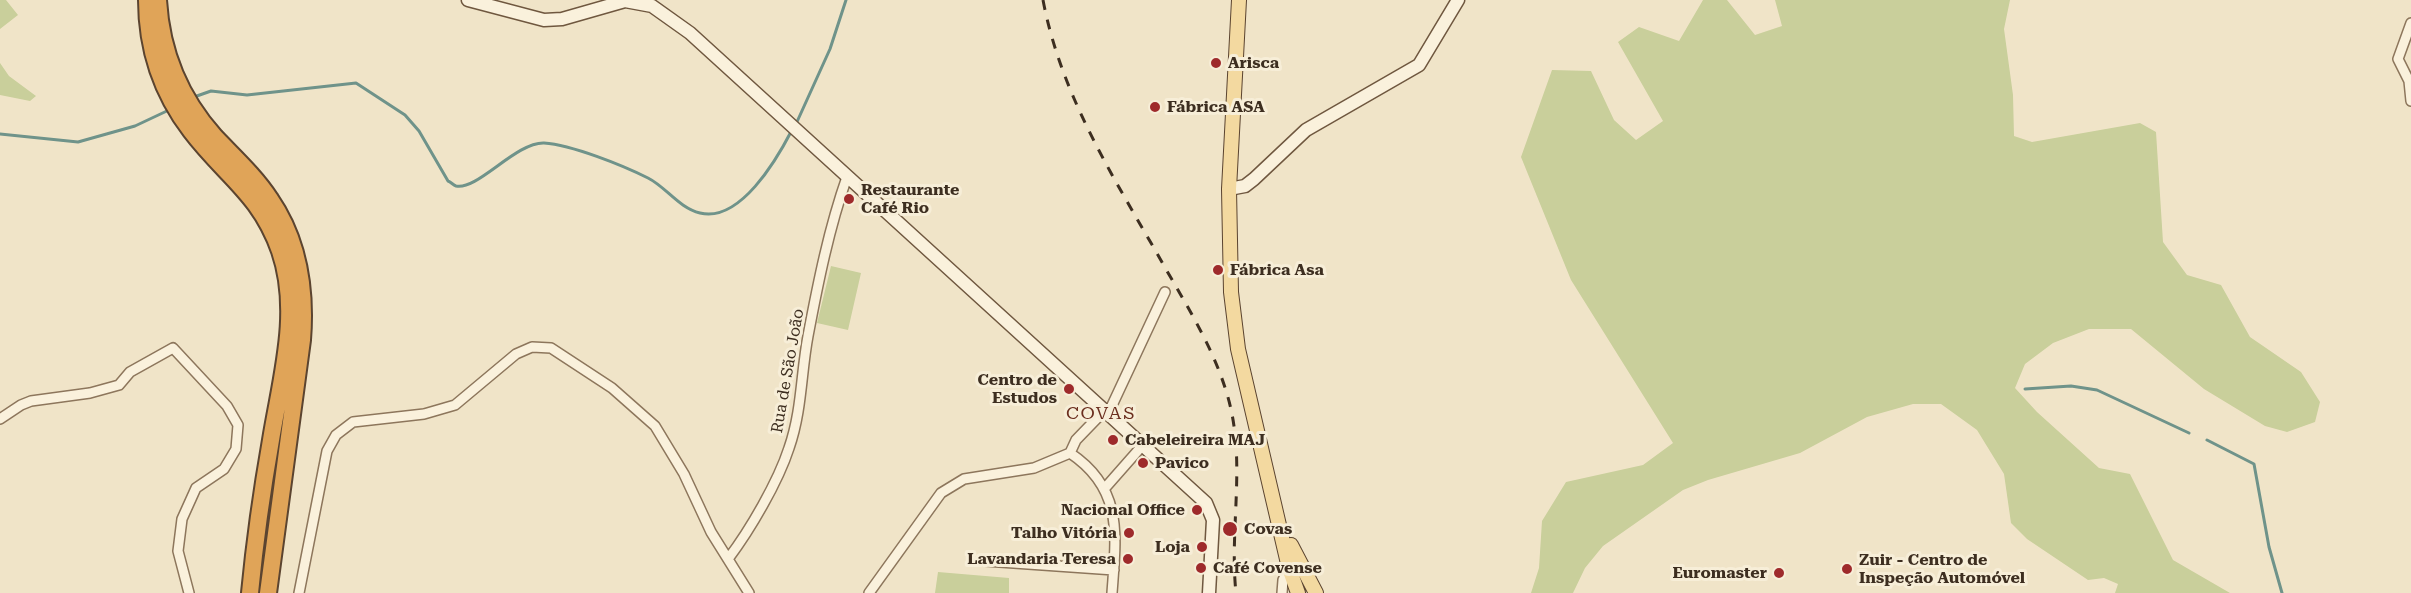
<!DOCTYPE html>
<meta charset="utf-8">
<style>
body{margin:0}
canvas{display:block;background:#f0e4c8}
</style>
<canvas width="2411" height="593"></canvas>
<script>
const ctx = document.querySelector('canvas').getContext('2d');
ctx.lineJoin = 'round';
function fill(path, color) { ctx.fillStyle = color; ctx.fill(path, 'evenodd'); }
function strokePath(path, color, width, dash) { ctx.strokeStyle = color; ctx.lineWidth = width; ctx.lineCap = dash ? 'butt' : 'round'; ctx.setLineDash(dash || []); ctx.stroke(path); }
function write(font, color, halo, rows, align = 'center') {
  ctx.font = font + ' "Roboto Serif",serif'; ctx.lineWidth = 6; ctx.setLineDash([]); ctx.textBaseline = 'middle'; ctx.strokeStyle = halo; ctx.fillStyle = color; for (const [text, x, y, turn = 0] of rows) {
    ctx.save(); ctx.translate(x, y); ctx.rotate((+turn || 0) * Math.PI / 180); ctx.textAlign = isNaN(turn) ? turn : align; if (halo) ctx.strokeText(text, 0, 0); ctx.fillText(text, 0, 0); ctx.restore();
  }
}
fill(new Path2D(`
 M0,0H6L18,15L0,29Z
 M1703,0H1727L1755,35L1782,26L1775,0H2010L2004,29L2013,95L2014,136L2032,142L2140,123L2156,132L2163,242L2187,275L2221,285L2250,337L2301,372L2320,402L2315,422L2287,432L2265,426L2204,389L2131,329H2089L2053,343L2025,364L2015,388L2037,412L2099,468L2130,474L2173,560L2230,593H2115L2118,584L2104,578L2088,580L2027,539L2011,523L2004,474L1977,430L1941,404H1913L1867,417L1800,453L1708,480L1683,490L1603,546L1585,568L1573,593H1531L1539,568L1542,521L1566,482L1643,465L1673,443L1571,280L1521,157L1552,70L1591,71L1614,120L1636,140L1663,121L1618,42L1639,27L1679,41Z
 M0,63L9,76L36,96L30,101L0,95Z
 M831,266L861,273L848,330L817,323Z
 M938,572L1009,578V593H935Z`), '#c9cf9b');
strokePath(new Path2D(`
 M194,97L211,91L247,95L356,83L405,115L419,131L448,181C451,182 453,185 456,186C477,191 516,142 544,143C572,145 622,165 648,178C666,187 679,208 700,213C740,223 777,159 792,130
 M796,124L830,49L846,0
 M0,134L78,142L135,126L169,110
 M2025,389L2071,386L2097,390L2189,433
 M2207,440L2254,464L2269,547L2282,593`), '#6f938a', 3);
const street = new Path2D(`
 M2411,23L2398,59L2409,81L2411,101
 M1108,414L1165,292
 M0,419L21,405L31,401L90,393L119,385L130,372L173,348L227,406L238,425L236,449L224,469L196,488L182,519L178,551L189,593
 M1070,453C1124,489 1116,536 1112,593
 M1070,453L1076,440L1104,411
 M1105,488L1142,446
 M728,559C750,530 778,482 789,448C802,411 801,373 808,336C818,283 829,228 847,177
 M985,561L1114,570
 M299,593L327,451L336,435L353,422L424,414L455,405L516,354L532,347L551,348L612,388L655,426L684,474L711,532L749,593
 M869,593L941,493L964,479L1034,468L1070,453
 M1282,593L1283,580L1289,568`);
const secondary = new Path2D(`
 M468,0L544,20L562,19L625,1L652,6L690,33L1206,503L1213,520L1209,593
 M1229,189L1245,186L1254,179L1306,130L1419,65L1458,0`);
const primary = new Path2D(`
 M1239,0L1229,189L1231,292L1238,349L1289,568L1298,593
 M1291,545L1316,593`);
const highway = new Path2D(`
 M147,0C147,48 162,93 191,131C225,176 260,194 280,251C301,312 281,378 271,440C262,491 255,541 250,593
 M158,0C161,52 180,98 215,137C234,157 255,176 270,199C299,241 306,290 302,340L268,593`);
strokePath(street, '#8d765c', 12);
strokePath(secondary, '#6f573f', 15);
strokePath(primary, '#5b4430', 16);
strokePath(highway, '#5b4430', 20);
strokePath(street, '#faf1dc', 9);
strokePath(secondary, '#faf1dc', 12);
strokePath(primary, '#f3d9a0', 14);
strokePath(highway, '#e0a458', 16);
strokePath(new Path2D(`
 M1043,0C1062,100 1118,184 1167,271C1190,311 1214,350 1227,394C1247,460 1229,526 1236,593`), '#3d2e20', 3, [10, 10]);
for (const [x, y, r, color] of [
 [1216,63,6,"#9e2a2b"],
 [1155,107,6,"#9e2a2b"],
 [849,199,6,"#9e2a2b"],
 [1218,270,6,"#9e2a2b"],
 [1069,389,6,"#9e2a2b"],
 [1113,440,6,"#9e2a2b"],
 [1143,463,6,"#9e2a2b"],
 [1197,510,6,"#9e2a2b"],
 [1230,529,8,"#9e2a2b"],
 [1129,533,6,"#9e2a2b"],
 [1202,547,6,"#9e2a2b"],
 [1128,559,6,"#9e2a2b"],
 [1201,568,6,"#9e2a2b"],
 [1847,569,6,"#9e2a2b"],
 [1779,573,6,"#9e2a2b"]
]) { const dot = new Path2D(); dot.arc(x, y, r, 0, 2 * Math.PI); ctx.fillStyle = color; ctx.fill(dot); strokePath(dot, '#f7eed8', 2); }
write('bold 16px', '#3d2e20', '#f7eed8', [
 ["Arisca",1228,63],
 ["Fábrica ASA",1167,107],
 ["Restaurante",861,190],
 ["Café Rio",861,208],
 ["Fábrica Asa",1230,270],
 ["Centro de",1057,380,"right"],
 ["Estudos",1057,398,"right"],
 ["Cabeleireira MAJ",1125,440],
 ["Pavico",1155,463],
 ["Nacional Office",1185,510,"right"],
 ["Covas",1244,529],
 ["Talho Vitória",1117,533,"right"],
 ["Loja",1190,547,"right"],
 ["Lavandaria Teresa",1116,559,"right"],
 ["Zuir - Centro de",1859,560],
 ["Inspeção Automóvel",1859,578],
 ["Café Covense",1213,568],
 ["Euromaster",1767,573,"right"]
], 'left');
write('16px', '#3d2e20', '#f7eed8', [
 ["Rua de São João",788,371,-80]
]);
ctx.letterSpacing = '1.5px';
write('18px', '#6b2e1e', '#f7eed8', [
 ["COVAS",1101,414]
]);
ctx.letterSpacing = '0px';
</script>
